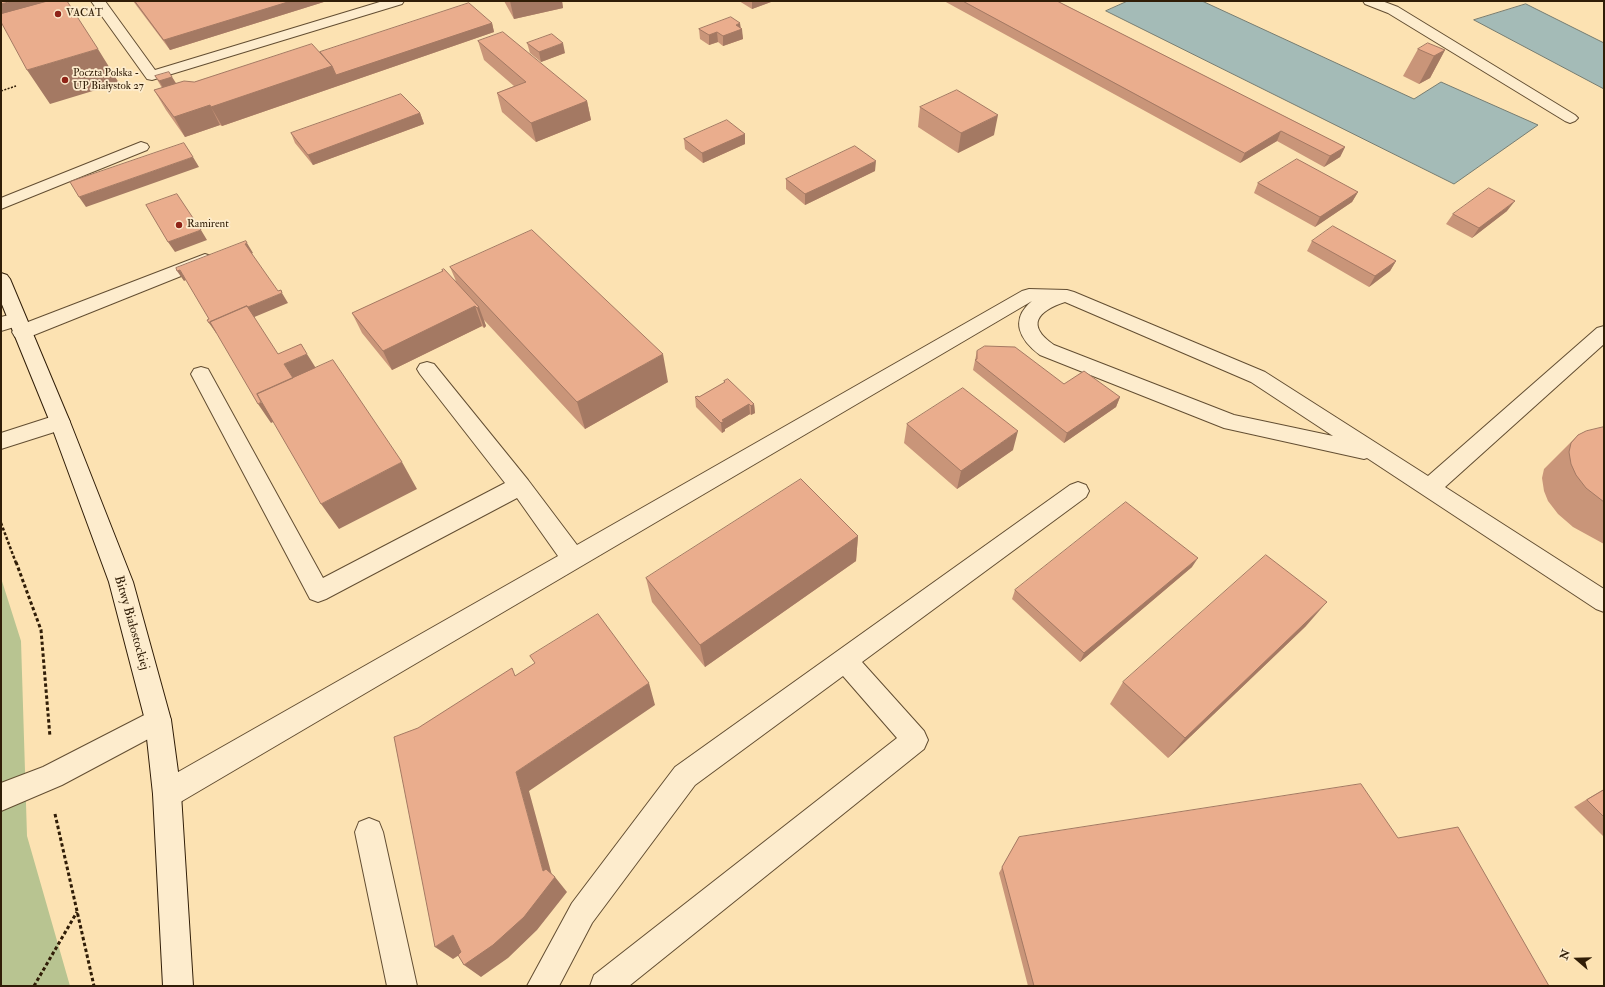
<!DOCTYPE html>
<meta charset="utf-8">
<style>
body{margin:0}
#map{position:relative;width:1605px;height:987px;overflow:hidden;background:#fce2b2;font-family:"IM FELL Double Pica",serif}
canvas{display:block}
.frame{position:absolute;inset:0;border:2px solid #301d07;pointer-events:none}
.north{position:absolute;left:1557px;top:939px;width:40px;height:40px;-webkit-text-stroke:3px #fdeccd;paint-order:stroke;rotate:290deg;font-size:11px;font-weight:700;line-height:16px;text-align:center;color:#301d07}
.north::after{content:'';display:block;margin:auto;width:14px;height:18px;background:#301d07;clip-path:polygon(50% 0,100% 100%,50% 72%,0 100%)}
</style>
<div id="map">
<canvas width="1605" height="987"></canvas>
<div class="frame"></div>
<div class="north">N</div>
</div>
<script>
const ctx = document.querySelector('canvas').getContext('2d');
ctx.lineJoin = 'round';
function fill(path, color) { ctx.fillStyle = color; ctx.fill(path, 'evenodd'); }
function strokePath(path, color, width, dash) { ctx.strokeStyle = color; ctx.lineWidth = width; ctx.lineCap = dash ? 'butt' : 'round'; ctx.setLineDash(dash || []); ctx.stroke(path); }
function write(font, color, halo, rows, align = 'center') {
  ctx.font = font + ' "IM FELL Double Pica",serif'; ctx.lineWidth = 3.5; ctx.setLineDash([]); ctx.textBaseline = 'middle'; ctx.strokeStyle = halo; ctx.fillStyle = color; for (const [text, x, y, turn = 0] of rows) {
    ctx.save(); ctx.translate(x, y); ctx.rotate((+turn || 0) * Math.PI / 180); ctx.textAlign = isNaN(turn) ? turn : align; if (halo) ctx.strokeText(text, 0, 0); ctx.fillText(text, 0, 0); ctx.restore();
  }
}
fill(new Path2D(`
 M1,578L21,641L27,836L70,986H1Z`), '#b8c491');
const water = new Path2D(`
 M1128,1H1202L1414,99L1441,82L1538,125L1454,184L1106,11Z
 M1526,4L1604,43V89L1474,20Z`);
fill(water, '#a4bbb7');
strokePath(water, '#767c71', 1);
const lane = new Path2D(`
 M91,1H105L155,70L383,1H404L402,4L152,80L147,79Z
 M1363,1H1382L1398,7L1575,115L1578,118L1575,121L1570,123L1565,121L1388,13L1365,4Z
 M141,142L147,144L149,147L147,150L1,209V198Z
 M205,254L211,256L214,260L211,264L29,337L22,339L15,337L12,332L15,327Z
 M1029,289L1067,290L1074,292L1265,372L1428,476L1597,328L1604,326V344L1445,487L1604,589V612L1596,609L1367,458L1364,459L1224,428L1040,355C1020,340 1009,320 1032,301L177,804L167,808L157,804L153,794L157,784L558,556L517,498L326,599L318,602L310,599L191,374L194,369L201,367L208,369L323,578L505,483L420,374L417,369L420,364L427,362L434,364L528,480L577,545L1022,291ZM1065,302L1251,382L1333,436L1234,415L1054,345C1025,325 1038,311 1065,302Z
 M17,313L24,314L26,319L24,324L1,331V317Z
 M60,414L67,416L70,422L67,428L1,449V433Z
 M1078,482L1086,485L1089,491L1086,497L862,662L924,731L928,740L924,749L629,986H590L594,975L897,738L843,676L695,785L592,923L559,986H527L572,903L675,767L1070,485Z
 M369,818L379,822L383,832L417,986H387L355,832L359,822Z`);
const street = new Path2D(`
 M158,708L167,711L171,720L167,729L62,785L1,811V783L43,767Z`);
const secondary = new Path2D(`
 M1,273L7,275L10,279L70,422L133,582L171,720L181,794L193,986H163L153,794L145,720L109,582L50,422L1,302Z`);
strokePath(lane, '#634e32', 2);
strokePath(street, '#634e32', 2);
strokePath(secondary, '#301d07', 2);
strokePath(new Path2D(`
 M1,91L16,86`), '#301d07', 1.5, [2, 1.5]);
strokePath(new Path2D(`
 M1,523L16,563`), '#301d07', 2.5, [3, 2]);
strokePath(new Path2D(`
 M16,562L41,630L50,737
 M55,814L94,986
 M34,986L77,912`), '#301d07', 3, [3.5, 2.5]);
fill(lane, '#fdeccd');
fill(street, '#fdeccd');
fill(secondary, '#fdeccd');
fill(new Path2D(`
 M133,1H327L170,50Z
 M504,1H562L563,8L514,19Z
 M739,1H771V2L752,9Z
 M944,1H1057L1345,147L1340,157L1324,167L1277,141L1240,163Z
 M492,23L494,32L222,126L220,125L185,137L166,110L154,90L162,88L155,76L172,77L176,83L194,82L320,52Z
 M741,28L743,39L723,46L718,42L709,45L700,39L699,29Z
 M478,41L587,101L591,120L536,142L502,112L497,93L514,86L484,60Z
 M527,43L565,53L541,62L530,53Z
 M1418,49L1445,50L1430,78L1419,84L1403,76Z
 M920,107L994,135L958,153L918,127Z
 M420,113L424,124L313,165L295,143L291,133Z
 M745,134V144L703,163L685,149L684,139Z
 M875,171L805,205L786,189V179Z
 M1258,183L1358,192L1352,202L1315,227L1254,193Z
 M1507,211L1472,238L1446,224L1453,214Z
 M1312,241L1396,261L1390,271L1369,287L1307,251Z
 M450,267L668,382L585,429L484,320L486,326L484,328L482,326L392,370L362,333L352,313L442,272V270L456,281Z
 M977,351L1064,384L1120,397L1116,407L1064,443L973,370Z
 M724,381L754,404L755,413L751,415L750,414L725,429V431L722,433L696,407L695,397H699L724,383Z
 M907,424L1013,450L957,489L904,443Z
 M1604,427V544L1573,527L1558,514L1548,501L1544,491L1542,478L1544,469L1578,435Z
 M858,536L856,561L705,667L652,602L646,578Z
 M1192,567L1080,662L1012,599L1015,590Z
 M1306,626L1168,758L1110,704L1123,682Z
 M1604,789V837L1574,807Z
 M1019,837L1398,838L1549,986H1028L999,873Z`), '#c99579');
fill(new Path2D(`
 M12,1H65L1,21V4Z
 M291,1H327L170,50L164,40Z
 M510,1H562L563,8L514,19Z
 M752,1H771V2L752,9Z
 M492,23L494,32L222,126L211,107L332,66Z
 M740,23L741,29H742L743,39L723,46V36L736,25Z
 M717,32L718,42L709,45V35Z
 M563,43L565,53L541,62L539,52Z
 M98,49L119,83L50,104L27,70Z
 M1445,50L1430,78L1419,84L1434,56Z
 M172,77L178,87L165,91L159,81Z
 M587,101L591,120L536,142L531,123Z
 M210,105L220,125L185,137L174,117Z
 M420,113L424,124L313,165L308,155Z
 M998,115L994,135L958,153L961,133Z
 M1281,131L1277,141L1240,163L1245,153Z
 M745,134V144L703,163L702,153Z
 M1345,147L1340,157L1324,167L1330,156Z
 M193,157L199,167L86,207L79,197Z
 M876,161L875,171L805,205V194Z
 M1358,192L1352,202L1315,227L1320,217Z
 M1515,201L1507,211L1472,238L1479,228Z
 M201,230L207,240L175,252L168,242Z
 M247,243L253,253L251,254L245,244Z
 M1396,261L1390,271L1369,287L1375,276Z
 M180,270L186,280L184,281L177,271Z
 M282,293L288,303L216,333L209,323Z
 M475,306L482,326L392,370L383,351Z
 M479,307L486,326L484,328L477,308Z
 M307,354L319,373L296,383L284,364Z
 M663,354L668,382L585,429L577,402Z
 M298,386L309,405L271,423L258,404Z
 M1120,397L1116,407L1064,443L1067,433Z
 M749,404L750,414L725,429V431L722,433L721,423L722,420Z
 M754,404L755,413L751,415V406Z
 M1018,431L1013,450L957,489L961,471Z
 M402,462L417,489L339,529L321,504Z
 M858,536L856,561L705,667L700,645Z
 M1198,558L1192,567L1080,662L1084,653Z
 M1327,602L1306,626L1168,758L1185,738Z
 M649,683L655,705L529,791L553,879L555,877L567,892L537,930L508,958L481,977L464,965L543,871L516,772Z
 M453,935L470,948L453,959L435,947Z`), '#a47963');
const building = new Path2D(`
 M1,1H12L1,4Z
 M48,1H67L98,49L27,70L1,22V14Z
 M135,1H291L164,40Z
 M963,1H1057L1345,147L1330,156L1281,131L1245,153Z
 M469,3L492,23L336,75L332,66L320,52Z
 M731,17L740,23L736,25L742,29L723,36L717,32L709,35L699,29Z
 M503,32L587,101L531,123L497,93L526,82L478,41Z
 M552,34L563,43L539,52L527,43Z
 M1428,43L1445,50L1434,56L1418,49Z
 M312,44L332,66L211,107L210,105L174,117L154,90L184,81L194,82Z
 M169,72L172,77L159,81L155,76Z
 M957,90L998,115L961,133L920,107Z
 M401,94L420,113L308,155L291,133Z
 M727,120L745,134L702,153L684,139Z
 M184,143L193,157L79,197L70,182Z
 M855,146L876,161L805,194L786,179Z
 M1297,159L1358,192L1320,217L1258,183Z
 M1489,188L1515,201L1479,228L1453,214Z
 M177,194L201,230L168,242L146,205Z
 M1333,226L1396,261L1375,276L1312,241Z
 M532,230L663,354L577,402L450,267Z
 M246,241L247,243L245,244L278,291L281,290L282,293L248,307L247,306L210,322V323H209L207,320L209,319L180,270L177,271L176,268Z
 M444,269L479,307L477,308L475,306L383,351L352,313L443,271L442,270Z
 M247,306L278,354L301,344L307,354L284,364L293,378L257,394L261,402L258,404L210,322Z
 M985,346L1015,347L1064,384L1084,371L1120,397L1067,433L975,360L977,359V351Z
 M333,360L402,462L321,504L257,394Z
 M728,379L754,404L751,406L749,404L722,420L724,421L721,423L695,397L698,396L699,397L725,382L724,381Z
 M963,388L1018,431L961,471L907,424Z
 M1604,427V502L1586,488L1576,475L1571,464L1569,452L1571,443L1578,435L1586,431Z
 M801,479L858,536L700,645L646,578Z
 M1126,502L1198,558L1084,653L1015,590Z
 M1266,555L1327,602L1185,738L1123,682Z
 M598,614L649,683L516,772L543,871L546,869L555,877L524,917L493,945L464,965L458,955L461,952L453,935L435,947L394,737L418,728L512,668L515,676L535,663L530,656Z
 M1361,784L1398,838L1458,827L1549,986H1034L1002,867L1019,837Z
 M1604,790V817L1587,800Z`);
fill(building, '#eaad8d');
strokePath(building, '#a47963', 1);
for (const [x, y, r, color] of [
 [58,14,4,"#8f2418"],
 [65,80,4,"#8f2418"],
 [179,225,4,"#8f2418"]
]) { const dot = new Path2D(); dot.arc(x, y, r, 0, 2 * Math.PI); ctx.fillStyle = color; ctx.fill(dot); strokePath(dot, '#fdeccd', 1.5); }
write('11px', '#301d07', '#fdeccd', [
 ["VACAT",66,14],
 ["Poczta Polska -",73,74],
 ["UP Białystok 27",73,87],
 ["Ramirent",187,225]
], 'left');
write('13px', '#301d07', '#fdeccd', [
 ["Bitwy Białostockiej",131,623,74]
]);
</script>
